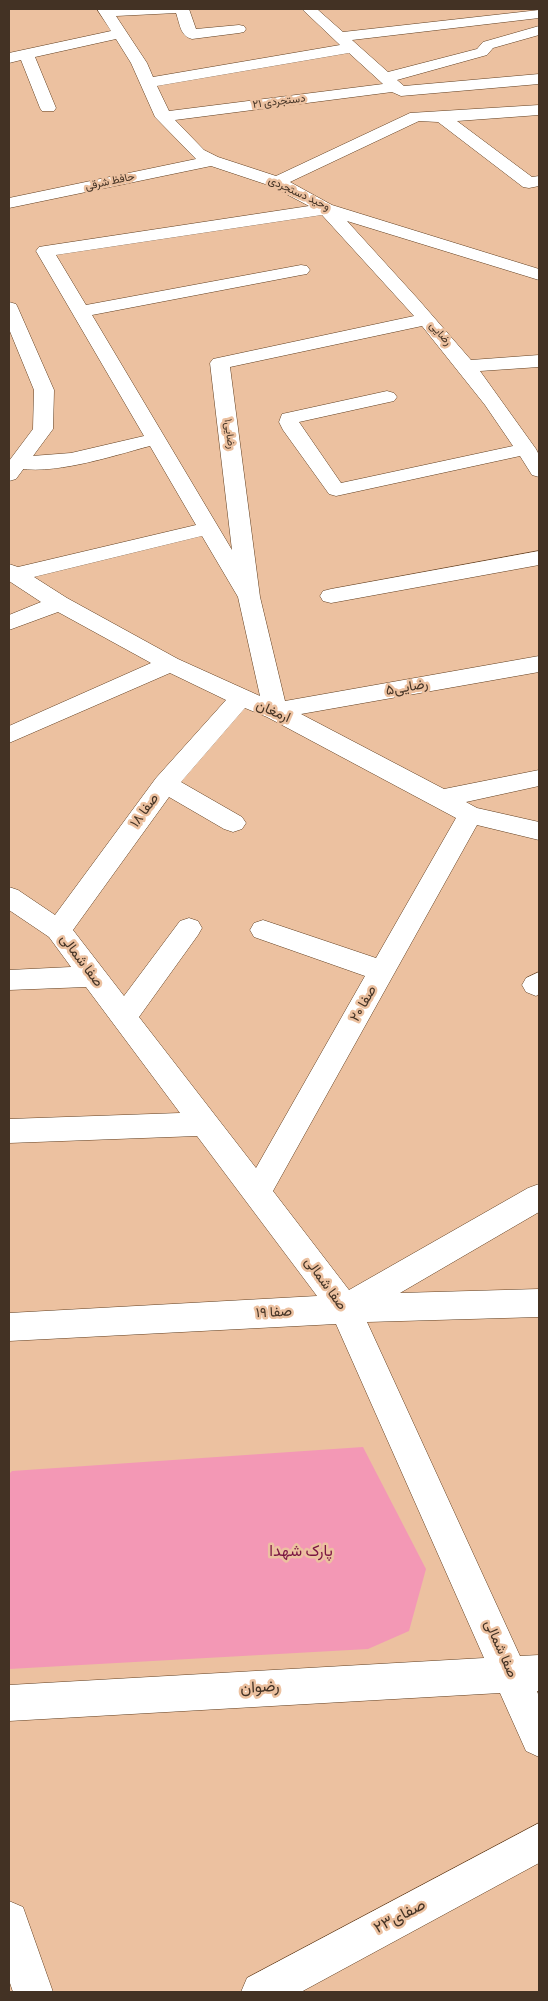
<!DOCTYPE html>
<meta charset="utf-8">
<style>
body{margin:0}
#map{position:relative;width:548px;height:2001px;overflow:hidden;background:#ecc1a0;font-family:"Titillium Web",sans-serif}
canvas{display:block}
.frame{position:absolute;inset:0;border:10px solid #433224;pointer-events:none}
</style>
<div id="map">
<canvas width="548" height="2001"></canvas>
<div class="frame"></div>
</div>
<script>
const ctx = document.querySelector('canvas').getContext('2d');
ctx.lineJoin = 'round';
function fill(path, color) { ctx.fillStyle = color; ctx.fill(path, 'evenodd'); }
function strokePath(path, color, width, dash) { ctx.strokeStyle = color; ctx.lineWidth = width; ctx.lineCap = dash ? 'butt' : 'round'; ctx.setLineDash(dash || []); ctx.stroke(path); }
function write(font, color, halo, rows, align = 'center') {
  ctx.font = font + ' "Titillium Web",Vazirmatn,sans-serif'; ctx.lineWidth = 5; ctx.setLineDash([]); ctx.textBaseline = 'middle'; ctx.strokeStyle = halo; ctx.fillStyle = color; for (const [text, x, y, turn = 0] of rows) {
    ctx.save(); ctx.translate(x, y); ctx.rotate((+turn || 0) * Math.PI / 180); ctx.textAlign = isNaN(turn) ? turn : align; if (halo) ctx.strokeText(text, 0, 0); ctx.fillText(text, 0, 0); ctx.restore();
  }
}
fill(new Path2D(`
 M363,1447L426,1569L409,1631L368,1649L9,1669V1474L12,1471Z`), '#f398b5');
const minor = new Path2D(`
 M97,9H189L196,29L239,25L244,26L246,29L244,32L239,33L192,39C180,36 180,24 176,13L116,16L147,63L153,77L340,45L302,9H317L343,32L539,10V18L352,40L388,72L477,49L483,42L539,26V35L493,48L487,55L397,80L404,86L539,74V84L401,96L392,92L175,120L204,150L218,157L276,176L410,113L539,105V115L457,121L532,177L539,176V186L529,188L523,187L438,122L419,121L290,182L332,205L539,269V280L347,221L418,299L471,360L539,355V367L480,371L536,449L539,455V477L532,475L520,456L336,496L329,494L283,430L279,422L282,414L387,391L394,393L397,397L394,401L299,422L341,483L513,446L485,405L422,326L230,367L260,597L285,701L539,656V672L301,714L444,789L539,770V786L466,802L477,808L539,822V840L477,825L273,1191L349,1290L528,1188L539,1184V1212L400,1293L539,1289V1317L367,1322L520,1656L539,1655V1691H537L539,1697V1757L526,1751L500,1693L9,1721V1685L484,1658L336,1324L9,1341V1313L317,1296L197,1136L9,1143V1119L180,1113L86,987L9,990V970L71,967L49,937L9,910V887L18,890L55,915L156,778L226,700L170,673L9,743V726L151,663L58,612L9,630V615L41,602L9,581V564L18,567L196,525L150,446C112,456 50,477 12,467L9,463L12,459L19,457L71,453L144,436L36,251L39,247L45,246L309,206L271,186L211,166L9,208V198L196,159L155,117L131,63L116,39L35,57L56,108L54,111H42L40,108L21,60L9,63V53L111,31ZM349,53L383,84L169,111L157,86ZM322,215L414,316L213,359L210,363L232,550L92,315L301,275L307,274L310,270L307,266L301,265L86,305L56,255ZM202,536L238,597L260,696L178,659L67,598L34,577ZM245,708L267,717L456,818L376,958L263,920L254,923L250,930L254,937L365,976L256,1168L139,1017L198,935L202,928L198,921L189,918L180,921L124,996L73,930L169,797L224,829L233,832L242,829L246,823L242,817L181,782Z
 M539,551V565L331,603L323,601L320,596L323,591L331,589Z
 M539,972V994L536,996L526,992L522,985L526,978Z
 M539,1823V1863L301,1992H241L247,1978Z
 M9,1901L23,1907L53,1992H13L9,1980Z`);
const major = new Path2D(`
 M9,302L16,304L18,308L54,390L53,429L16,479L9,481V461L33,429L34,390L9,329Z`);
strokePath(minor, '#613e1f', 1);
strokePath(major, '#613e1f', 1);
fill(minor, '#fff');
fill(major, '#fff');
write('11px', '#433224', '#ecc1a0', [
 ["دستجردی ۲۱",279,102,-7],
 ["حافظ شرقی",110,182,-12],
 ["وحید دستجردی",299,194,25],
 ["رضایی",440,334,49],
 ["رضایی۱",229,434,83]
]);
write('14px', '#433224', '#ecc1a0', [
 ["رضایی۵",407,688,-10],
 ["ارمغان",273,712,24],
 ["صفا ۱۸",145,811,-54],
 ["صفا شمالی",81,961,53],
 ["صفا ۲۰",364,1004,-61],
 ["صفا شمالی",325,1284,54],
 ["صفا ۱۹",274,1313,-3],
 ["صفا شمالی",500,1649,66]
]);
write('16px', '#7b1643', '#ecc1a0', [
 ["پارک شهدا",301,1552]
]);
write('16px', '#433224', '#ecc1a0', [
 ["رضوان",260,1688,-3],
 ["صفای۲۳",400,1917,-28]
]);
</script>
